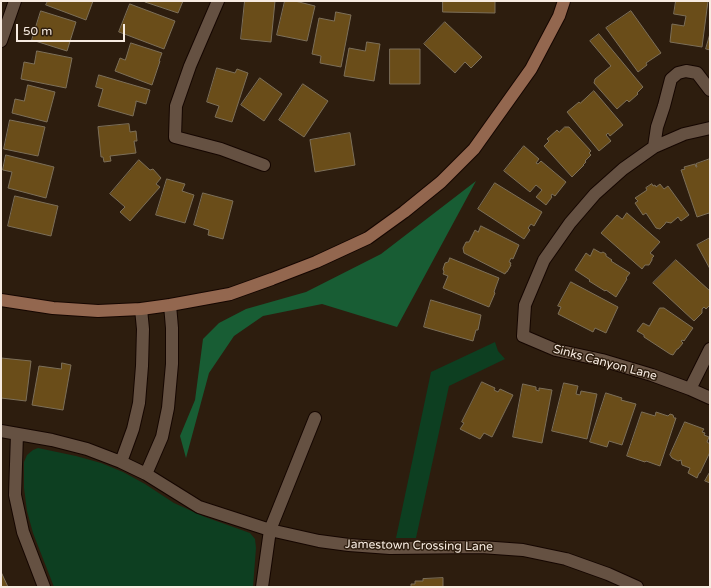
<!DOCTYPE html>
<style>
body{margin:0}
#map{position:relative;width:711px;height:588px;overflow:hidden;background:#2d1d0e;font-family:"Varela Round",sans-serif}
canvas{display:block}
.frame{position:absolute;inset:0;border:2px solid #f7ebe1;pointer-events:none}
.scale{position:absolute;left:16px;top:24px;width:109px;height:18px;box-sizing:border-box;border:2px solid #f7ebe1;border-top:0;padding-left:5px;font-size:12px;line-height:14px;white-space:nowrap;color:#f7ebe1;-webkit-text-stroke:3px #2d1d0e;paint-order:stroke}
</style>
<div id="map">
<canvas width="711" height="588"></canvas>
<div class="frame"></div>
<div class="scale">50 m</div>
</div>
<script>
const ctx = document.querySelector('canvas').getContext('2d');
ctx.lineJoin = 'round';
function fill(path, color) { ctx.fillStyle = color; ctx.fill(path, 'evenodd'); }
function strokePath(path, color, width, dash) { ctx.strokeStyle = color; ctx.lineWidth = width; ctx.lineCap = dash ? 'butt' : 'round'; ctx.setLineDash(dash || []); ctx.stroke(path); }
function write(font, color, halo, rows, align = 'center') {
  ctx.font = font + ' "Varela Round",sans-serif'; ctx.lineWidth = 3; ctx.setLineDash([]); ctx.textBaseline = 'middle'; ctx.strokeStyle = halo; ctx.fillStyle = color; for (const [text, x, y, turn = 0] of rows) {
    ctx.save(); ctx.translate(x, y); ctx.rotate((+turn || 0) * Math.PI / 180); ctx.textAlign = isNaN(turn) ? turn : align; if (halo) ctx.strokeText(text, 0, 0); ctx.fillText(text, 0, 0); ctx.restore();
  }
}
fill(new Path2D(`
 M495,342L498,351L505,359L449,386L416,538H396L431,372Z
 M38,448L76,456L101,463L123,472L145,484L174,503L205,517L250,533L255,539L256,548L253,587H54L33,533L27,511L24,488V462L27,455L33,450Z`), '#0d3f21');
fill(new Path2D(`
 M476,181L397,327L322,304L263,316L234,336L209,373L186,458L180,436L195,400L203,339L219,323L246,309L306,292L381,254Z`), '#185d34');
const building = new Path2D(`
 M48,1H93L86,20L46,5Z
 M145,1H183L178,13L145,2Z
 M245,1H275L271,42L241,39Z
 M285,1H295L315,6L307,41L277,35Z
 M443,1H495V13L443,12Z
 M676,1H708L702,47L670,42L672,24L684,26L686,16L674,14Z
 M130,4L175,21L164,49L119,32Z
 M41,11L76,22L67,51L32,40Z
 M631,11L661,53L646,63L647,65L638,72L606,28Z
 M336,12L351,15L341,67L320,63L321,56L312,54L319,18L334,21Z
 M445,22L482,57L471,68L465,62L455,73L424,44Z
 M599,34L643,87L637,93L638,94L629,102L627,100L617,109L594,83L595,79L611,66L590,41Z
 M710,34V50L706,49Z
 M367,42L380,44L374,81L344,76L349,48L365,51Z
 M131,43L162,53L159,61H160L152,85L115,71L120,58L125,60Z
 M390,49H420V84H390Z
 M37,51L72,58L66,88L21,79L24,62L34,64Z
 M217,68L235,73L237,69L248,73L232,122L215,117L219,106L207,102Z
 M99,75L150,90L146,104L136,101V103L133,116L98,106L103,89L96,87Z
 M260,78L282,94L264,121L241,105Z
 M303,84L328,101L304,137L279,120Z
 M28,85L55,92L47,122L12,113L15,99L24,101Z
 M594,91L623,125L610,136L608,133L606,135L611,141L599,151L567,112L579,102L580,103Z
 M10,120L45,127L38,156L4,149Z
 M129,124L130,132L136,131L137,141H134L136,153L110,156L111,161L104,162L103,157H101L98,127Z
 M565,127H569L591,151L589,153L591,155L585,161L586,162L583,165H584L572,177L544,146L549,141L547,139L557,130L559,132Z
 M350,133L355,165L315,172L310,140Z
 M524,146L539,159L536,163L538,164L541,161L566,182L555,196L552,194L551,196L552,197L546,205L536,197L542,190L536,185L530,192L504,171Z
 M6,155L54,167L46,198L8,188L12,172L3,170Z
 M710,159V215L709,213L697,217L681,170L685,169L684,167L695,164L696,167H697L696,164Z
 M139,160L150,170L153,169L161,178L156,184L160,187L130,221L120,212L125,207L110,194Z
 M167,179L185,184L182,191L194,195L185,223L156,215Z
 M495,183L542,212L534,226L531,224L528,228L530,230L524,239L478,209Z
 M652,184L653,186L655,185L656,187L660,184L664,189L668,186L689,215L681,221L678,217L671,223L666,222L665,224L660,229L656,228L646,213L643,215L635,203L638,201L635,198L647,190L646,188Z
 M203,193L233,201L223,239L208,235L209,230L194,225Z
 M15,196L58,206L51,236L8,226Z
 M627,213L660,242L650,253L654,256L652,258V260L649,265H645L642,269L601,233L617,215L622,219Z
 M481,226L519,245L513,259L511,258L509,262L511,263L510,265H511L507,272H506L505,274L464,253L463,248L466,242H469L475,230L478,232Z
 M710,238V269L697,245Z
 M594,249L601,253L603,252L606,254V256L612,260L611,261L630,273L626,278L627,279L616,297L606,290L605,291L589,281L590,280L575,270L586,253L590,256Z
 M450,258L499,278L494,292L495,293L489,307L443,288L448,276L443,274L444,272L443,269L445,263L448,262Z
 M676,260L710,291V305L706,309L704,307L702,309V313L694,321L653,283Z
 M571,282L618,307L606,333L595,328L593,332L558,314L561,307L558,306Z
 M431,300L481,315L478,330H476L473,341L424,327Z
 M660,308H664L693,328L684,341L683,340L681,341L683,343L678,349H677L673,355L670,354L644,337V335L637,331L643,323L649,326Z
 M1,358L31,361L26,401L1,398Z
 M62,363L71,365L63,410L32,405L39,366L61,369Z
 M482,382L495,388L494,390L498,392L500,389L513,395L492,437L484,433L480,439L460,429L464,423L462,422Z
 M564,383L578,386L576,394L580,395L581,391L597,394L587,439L552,431Z
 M523,384L536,387V390L539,391V388L552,390L542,443L513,437Z
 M606,393L622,398L621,400L636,404L622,445L609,441L607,447L590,442Z
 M642,412L655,416L656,412L668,416L670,414L673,415L674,418H676L660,466L646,461L645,462L627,456Z
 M685,422L704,429L702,432L705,433L704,435L709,437L707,442L710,444V452L700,473H699L697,478L688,473L690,468L682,465L681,460L678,461L672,458L670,455Z
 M710,472V483L705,481Z
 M2,574L8,587H1V575Z
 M443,578V587H411V584H415V581H423V579Z`);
fill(building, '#6a4d19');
strokePath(building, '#7c6f59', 1);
const street = new Path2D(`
 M218,1L190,66L176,106L175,137L221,149L264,165
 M1,41L15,1
 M710,128L684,134L654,147L623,169L595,194L570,223L544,260L525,305L523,336L556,350L602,360L652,375L690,389L710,398
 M654,147L657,127L664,106L671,79L678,73L686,71L697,73L710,90
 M690,389L710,349
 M1,431L52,440L87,449L121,462L146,474L199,507L270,530L319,541L349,545L390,548L481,547L523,550L566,559L608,574L637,587
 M17,434L15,495L23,532L44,587
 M121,462L133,429L139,403L142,366L143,329L141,309
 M146,474L162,437L168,408L172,364V328L170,305
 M262,587L270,530L315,418`);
const secondary = new Path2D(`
 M1,300L53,308L98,311L141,309L170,305L230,294L272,279L316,262L368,238L404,212L441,182L474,149L531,69L559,16L564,1`);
strokePath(street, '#150600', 14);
strokePath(secondary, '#150600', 14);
strokePath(street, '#655142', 12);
strokePath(secondary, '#93674f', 12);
write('12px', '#f7ebe1', '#2d1d0e', [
 ["Sinks Canyon Lane",605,363,15],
 ["Jamestown Crossing Lane",419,546,1]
]);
</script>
